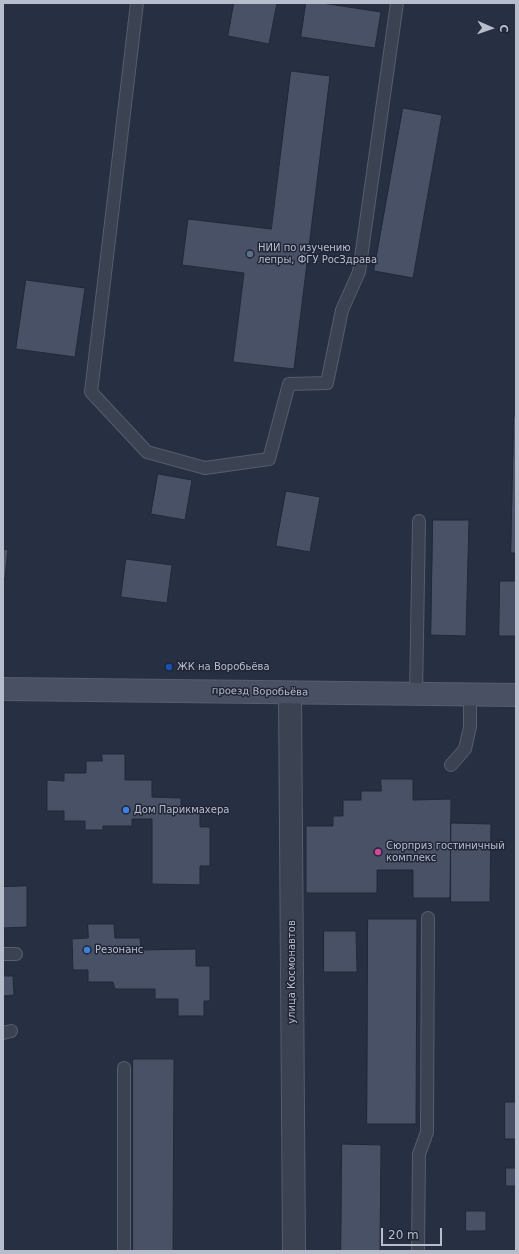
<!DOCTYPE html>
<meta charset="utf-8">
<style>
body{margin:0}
#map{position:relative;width:519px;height:1254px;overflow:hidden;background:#272f42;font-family:"DejaVu Sans",sans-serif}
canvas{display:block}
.frame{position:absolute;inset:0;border:4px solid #b8bdcb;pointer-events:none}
.north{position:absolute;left:471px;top:8px;width:40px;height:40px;-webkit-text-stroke:3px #202637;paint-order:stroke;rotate:92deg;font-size:11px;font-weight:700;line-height:16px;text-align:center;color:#b8bdcb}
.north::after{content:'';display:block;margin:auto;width:14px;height:18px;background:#b8bdcb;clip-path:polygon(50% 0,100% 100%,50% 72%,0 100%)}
.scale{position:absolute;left:381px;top:1228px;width:61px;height:18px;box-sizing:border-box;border:2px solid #b8bdcb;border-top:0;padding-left:5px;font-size:12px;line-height:14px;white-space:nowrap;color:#b8bdcb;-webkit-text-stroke:3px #202637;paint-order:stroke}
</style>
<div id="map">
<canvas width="519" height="1254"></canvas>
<div class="frame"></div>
<div class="north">С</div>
<div class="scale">20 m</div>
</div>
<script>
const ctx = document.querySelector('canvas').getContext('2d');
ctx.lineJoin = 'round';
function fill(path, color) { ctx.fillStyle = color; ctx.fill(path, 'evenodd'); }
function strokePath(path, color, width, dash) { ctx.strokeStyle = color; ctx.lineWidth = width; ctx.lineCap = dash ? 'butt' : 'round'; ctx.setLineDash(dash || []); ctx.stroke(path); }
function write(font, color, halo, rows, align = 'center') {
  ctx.font = font + ' "DejaVu Sans",sans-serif'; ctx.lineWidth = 3; ctx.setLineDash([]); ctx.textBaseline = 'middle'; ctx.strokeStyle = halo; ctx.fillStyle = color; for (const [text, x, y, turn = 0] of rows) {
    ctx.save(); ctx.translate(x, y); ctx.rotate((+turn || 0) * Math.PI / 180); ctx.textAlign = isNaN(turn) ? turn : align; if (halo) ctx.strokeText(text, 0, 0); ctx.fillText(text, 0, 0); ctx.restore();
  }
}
const building = new Path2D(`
 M234,3H277L269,44L228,36Z
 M306,3H322L381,12L375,48L301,37Z
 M291,71L330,76L294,369L233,362L244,273L182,265L188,219L271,229Z
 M403,108L442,115L413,278L374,271Z
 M26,280L85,288L75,357L16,349Z
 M514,416H516V553H511Z
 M158,474L192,480L185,520L151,514Z
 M286,491L320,497L310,552L276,546Z
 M433,520H469L466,636L431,635Z
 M3,549L8,550L5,578H3Z
 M126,559L172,565L167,603L121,597Z
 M500,581H516V636H499Z
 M102,754H125V780H152V797L181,798V808H200V827H210V866H200V885L152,884V819H132V826H103V830H85V821H64V811H47V780L64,781V773H86V761H102Z
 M381,779H413V800L451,799L450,898H413V870H377V893H306V826H333V816H343V800H361V791H381Z
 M451,823L491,824L490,902H451Z
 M27,886V927L3,928V887Z
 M368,919H417L416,1124H367Z
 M88,924H114L115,938H140L141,950L196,949V966H210V1001H204V1016H178V999H155V989H115L113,982H88V970H73L72,939L88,938Z
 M324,931H356L357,972H324Z
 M3,976H13L14,995L3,996Z
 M133,1059H174L173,1251H133Z
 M505,1102H516V1139H505Z
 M342,1144L381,1145L380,1251H341Z
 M506,1168H516V1186H506Z
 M466,1211H486V1231H466Z`);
fill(building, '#485166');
strokePath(building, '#222939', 1);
const service = new Path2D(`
 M137,3L91,392L147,452L205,468L269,459L289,384L327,383L342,310L359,272L397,3
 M416,694L419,521
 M451,765L465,749L470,727V695
 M3,954H16
 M3,1033L11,1031
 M124,1251V1068
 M418,1251L419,1154L427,1132L428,918`);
const minor = new Path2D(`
 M290,693L294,1251`);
const secondary = new Path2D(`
 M3,689L516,695`);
strokePath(service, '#565d6c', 14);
strokePath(minor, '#565d6c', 24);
strokePath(secondary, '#565d6c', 24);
strokePath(service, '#3b4251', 12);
strokePath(minor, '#3b4251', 22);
strokePath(secondary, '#495064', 22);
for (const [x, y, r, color] of [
 [250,254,4,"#5c6f8a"],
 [169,667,4,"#1a4fb4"],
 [126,810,4,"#3f7fe0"],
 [378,852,4,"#d1479c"],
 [87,950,4,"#3f7fe0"]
]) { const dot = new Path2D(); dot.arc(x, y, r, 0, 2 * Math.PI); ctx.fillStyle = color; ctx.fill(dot); strokePath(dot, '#202637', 1.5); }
write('10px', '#b8bdcb', '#202637', [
 ["НИИ по изучению",258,248],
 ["лепры, ФГУ РосЗдрава",258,260],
 ["ЖК на Воробьёва",177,667],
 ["Дом Парикмахера",134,810],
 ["Сюрприз гостиничный",386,846],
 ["комплекс",386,858],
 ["Резонанс",95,950]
], 'left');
write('10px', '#b8bdcb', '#202637', [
 ["проезд Воробьёва",260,692,1],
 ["улица Космонавтов",292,972,-90]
]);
</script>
